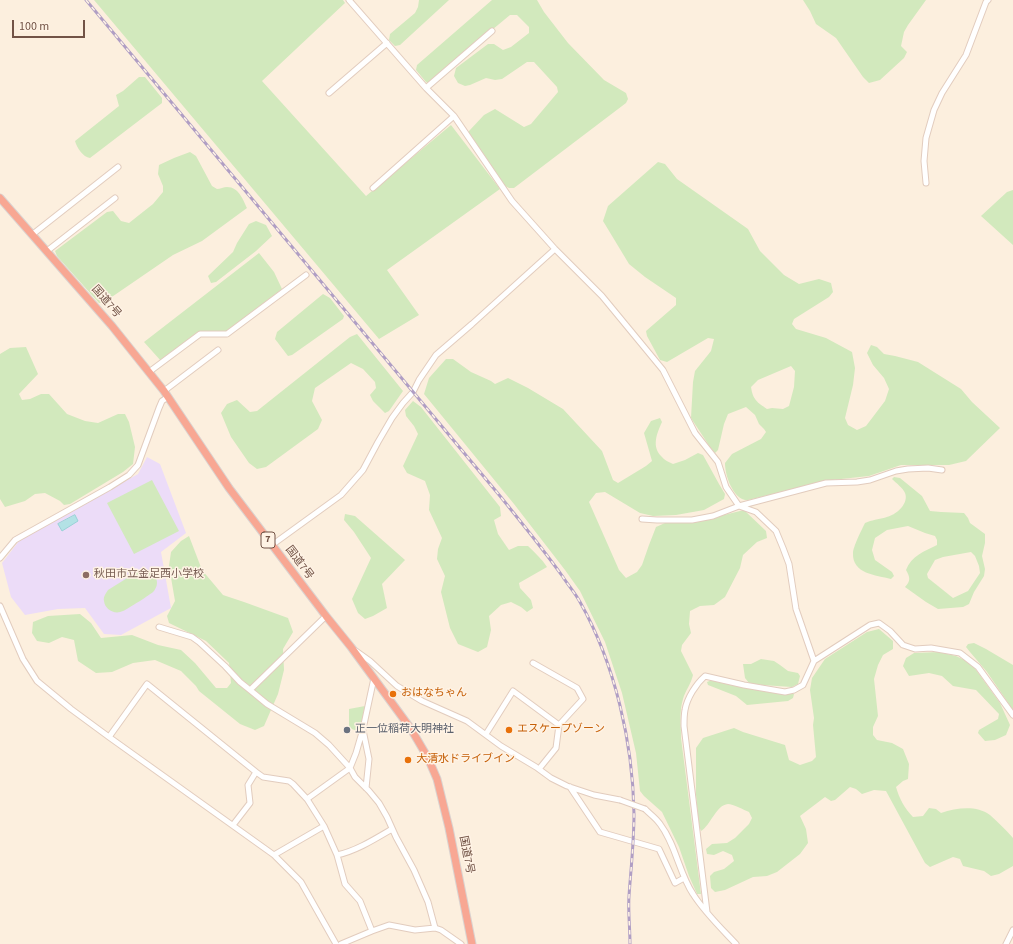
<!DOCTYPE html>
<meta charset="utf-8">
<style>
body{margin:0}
#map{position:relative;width:1013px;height:944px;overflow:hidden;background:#fcefde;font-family:"Source Sans 3",sans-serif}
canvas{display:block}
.scale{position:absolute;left:12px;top:20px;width:73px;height:18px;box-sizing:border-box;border:2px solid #725346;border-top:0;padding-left:5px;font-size:12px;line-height:14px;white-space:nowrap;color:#725346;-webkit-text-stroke:3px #fff3e5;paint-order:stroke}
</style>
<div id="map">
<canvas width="1013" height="944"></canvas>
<div class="scale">100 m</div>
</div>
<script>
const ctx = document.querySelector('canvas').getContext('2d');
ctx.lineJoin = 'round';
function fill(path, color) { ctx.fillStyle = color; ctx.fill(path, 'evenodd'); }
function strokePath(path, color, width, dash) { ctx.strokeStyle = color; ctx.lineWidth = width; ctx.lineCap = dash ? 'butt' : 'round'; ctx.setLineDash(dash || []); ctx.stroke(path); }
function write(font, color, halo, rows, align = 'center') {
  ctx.font = font + ' "Source Sans 3","Noto Sans JP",sans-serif'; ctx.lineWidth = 3; ctx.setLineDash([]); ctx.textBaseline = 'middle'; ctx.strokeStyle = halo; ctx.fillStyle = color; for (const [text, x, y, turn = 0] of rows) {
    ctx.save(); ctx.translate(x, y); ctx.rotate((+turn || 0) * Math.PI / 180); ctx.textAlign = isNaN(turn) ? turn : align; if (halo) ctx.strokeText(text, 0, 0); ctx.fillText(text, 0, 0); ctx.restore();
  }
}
fill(new Path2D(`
 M147,457L160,464L186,533L161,552L171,608L121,635L104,634L85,608L58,609L25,615L11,597L2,563L19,541L138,474Z`), '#ecdcf8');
fill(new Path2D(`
 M94,0H343L345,3L262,81L366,196L451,125L500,189L387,270L419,315L379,339Z
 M419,0H449L400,45L395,46L389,40L390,34L415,13L418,7Z
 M492,0H537L544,12L568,43L604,80L626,93L628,99L626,103L514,188H509L505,186L469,134V131L484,115L495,109L524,127L531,124L558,92L557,87L534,62H527L502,79L495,80L486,78L470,85L465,86L458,83L454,76L456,68L488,44H494L503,50L511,47L529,33V27L517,15H510L428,83L426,82L416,70L417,65Z
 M803,0H926L908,25L904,32L901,46L907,52L904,58L880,80L869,83L863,77L836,38L816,24L810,11Z
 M139,77H145L162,98V103L90,158C83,157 77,148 75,141L119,106L116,95L123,91Z
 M190,152L196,156L212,186L217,189C220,189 224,187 227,187C239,187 243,200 247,208L202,241L173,255L103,303H99L57,256L55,251L107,212L113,211L121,221L129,223L153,204L163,192V186L158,174L159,165L174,158Z
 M658,162L665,164L677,179L748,229L760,251L784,275L799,284L819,279L831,283L833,292L829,297L794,319L792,324L796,329L826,338L852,352L855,368L853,385L845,418L848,425L857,430L866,426L885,401L889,389L884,378L873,365L867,353L871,345L877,347L884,354L895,356L918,362L961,389L972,402L1000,428L966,461L949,465H901L869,476L832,480L748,500C746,500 744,500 742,499C731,493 725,474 725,463L732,454L761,439L766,432L764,429L759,424L755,415L746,407L728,414L724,424L718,450L715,453L710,447L691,418L693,382L695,371L711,351L714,339L708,338L667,362L660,360L647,336L646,331L676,305V298L645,277L629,264L603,221L608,206ZM791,366L795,371L794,387L789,406L783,409L772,408L767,409C757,402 753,400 751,387L758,380Z
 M1013,190V245L981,216L1007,192Z
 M256,221L266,225L272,236L256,251L216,282L211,283L208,276L233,252L237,243L249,224Z
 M259,253L274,272L282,289L226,332L200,331L161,361L144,342Z
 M323,294L330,298L344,316L343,319L292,355L288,356L275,339L277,332Z
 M357,334L403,391L389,411L385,413L373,401L370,395L376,388L375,382L363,369L351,363L315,388L312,401L322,420L318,429L266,467L257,469L249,463L231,437L221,413L227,404L237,400L250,412L257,411L350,337Z
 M26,347L38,374L19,394L22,400L30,399L41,394H49L67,414L85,421L98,423L118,414H125L129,422L135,447L133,464L123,472L70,504L64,505L60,501L45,493L35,494L25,501L5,507L0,499V354L10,348Z
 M446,359H453L471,372L491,381L495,384L508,378L528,388L563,409L602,451L613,480L618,483L646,466L652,461L644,433L651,421L660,418L662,422C657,433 651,447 662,457C664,460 669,462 673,464L685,460L698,453L703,455L719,484L725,494L724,499L704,510L676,515L653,516L640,513L605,492L596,493L589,502L619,570L626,578L637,572L642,565L649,545L656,527L665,523H692L744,510L766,531L767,538L757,542L743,555L740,568L725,597L714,605L700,606L690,611L689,624L691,633L682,645L681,651L693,675C691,684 685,691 683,699C679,712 681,725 681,738L701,894H697L689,876L679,847L662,812L644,796L640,791L636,753L622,693L605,642L580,591L565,570L514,504L424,394L429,378Z
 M413,401L421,407L500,507L501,516L494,520L498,534L509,550L518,546H528C535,553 542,559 547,567L519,583L520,588L531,600L533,608L527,612L521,607L511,602L501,605L489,616L491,630L487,647L478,652L458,644L450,628L441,592L445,576L437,559L438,549L442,538L429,510L430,495L425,481L407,473L403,466L418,434L414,426L406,416L405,410Z
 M894,477L900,478L922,496L930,511L941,512L964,513L968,518L970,523L985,534V543L982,556L985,569L984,576L974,592L969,604L963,607L938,609L926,602L905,587C911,581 910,577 906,570C911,556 925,551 937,545V540L935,536L925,533L908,526L887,530L875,538L872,550L875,560L892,572L894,576L891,579C876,575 852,574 853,553C853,547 862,529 865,523C879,517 891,520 902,507C905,503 907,498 905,493C903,488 896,483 892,479ZM971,552L975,556L979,566L980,573L968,591L953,598L928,578L927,574L935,560L943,557Z
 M152,480L179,531L134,554L107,503Z
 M345,514L355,516L405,560L382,584L387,608L373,616L365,619L358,613L352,599L371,558L354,532L344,520Z
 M189,536L202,570L223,595L244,602L288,618L293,632L283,649L284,670L278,694L264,726L255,730L240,724L199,691L196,686L181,671L155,660L133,663L112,672L96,673L78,661L74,640L62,637L49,643L37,641L32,633L33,622L48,616L80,614L91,623L101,638L132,635L158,645L181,650L195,663L216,688H227L231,683L229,663L206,641L169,623L167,616L175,601L169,566L171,552L181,541Z
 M146,569C155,572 161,582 154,591C153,593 126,610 123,611C115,615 105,610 104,601C103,597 106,593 108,590L140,570Z
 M879,629L893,641V649L883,655L878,665L874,679L878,716L873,727V735L877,740L892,743L903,749L909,764L908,779L903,781L896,787C899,798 905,809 913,817L923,816L929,808L936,809L941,813C957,808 976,805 990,815C998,822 1006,830 1013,838V866L999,874L991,876L984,871L963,866L960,859L953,857L930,867L925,863L886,791L874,790L862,794L856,789L850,787L835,800L831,801L825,797L800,816L806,829L808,843L800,854L777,872L767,876L753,877L725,890L715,892L711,888L710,876L714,872L724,869L734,861L732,855L723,851L714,855L707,854L706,849L712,844L727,843L735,838L749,824L752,818L749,812C744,810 733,804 728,804C716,805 711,825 701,831L699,826L696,795V748L703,738L734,728L743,732L785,745L789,760L800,765L812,761L816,757L813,725L814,718L810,690L812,678L825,659L867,632Z
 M974,643L986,649L1013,665V710L987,672L970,652L966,647L968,644Z
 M939,652L956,656L971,663L1000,703L1010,725L1006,735L995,740L985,741L978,733L979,730L998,719L999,714L976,690L953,686L942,676L929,673L909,676L903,666L906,658L914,653Z
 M761,659L774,661L780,665L788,671L798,673L800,676L798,684L792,687L762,685L749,683L745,678L743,664H751Z
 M712,680L794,694L793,698L788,701L747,705L736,696L708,685L707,682Z
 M365,706L360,732L349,728V709Z`), '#d2e9bd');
const water = new Path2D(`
 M75,515L78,521L62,531L58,524Z`);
fill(water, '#b3e2e5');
strokePath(water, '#99d2d7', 1);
const minor = new Path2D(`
 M349,0L426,88L454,116L512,201L555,249L602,296L663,370L695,433L718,462L726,487L739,506L756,512L776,531L783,548L789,564L796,609L814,661
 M426,88L492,31
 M329,93L387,43
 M926,183L924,161L926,138L934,110L942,93L966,55L986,2L988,0
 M373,188L454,116
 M33,234L118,167
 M47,251L115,198
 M149,372L200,334H227L306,275
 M164,391L218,350
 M642,519L657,520H692L713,516L739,506L826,483L857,482L870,480L896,471L908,469L928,468L942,470
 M272,545L341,495L363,470L378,442L392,418L403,403L413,392L419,380L436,355L472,324L555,249
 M0,558L15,540L110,487L129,475L138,465L159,408L162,401L168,397
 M0,606L23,659L37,681L71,709L109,737L274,855L301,882L336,944
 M159,627L192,637L199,642L225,666L240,682L250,690L267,704L315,733L329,745L350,768L355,777L369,791L379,803L387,817L396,837L414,870L428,902L435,928
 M356,651L370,661L397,686L422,701L467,721L501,746L536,767L551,778L567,786L594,795L620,800
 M533,663L577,688L583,699L559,725L556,748L539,769
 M250,690L326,616
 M363,730L369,759L366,788
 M486,734L513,691L559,725
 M109,737L147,684L256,772
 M570,787L600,832L659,849L675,883L684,878
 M307,799L350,768L356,753L363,729L374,678
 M645,809C650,814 656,818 660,824C676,845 679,873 693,894C705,913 721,928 736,944
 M233,825L250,803L248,785L256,772L263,777L289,781L293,784L307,799L324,826L337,855L345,884L360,901L372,931
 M274,855L324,826
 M337,855C356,851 375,839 392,829
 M707,912L684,726C684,721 684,715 685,710C687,698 696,684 705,676L744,685L785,692L794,690L803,685L814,661L870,625L879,623L890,631L903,645L915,649L931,648L960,653L978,667L1013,715
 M341,944L372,931L389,925L415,930L435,928L441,930L461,944
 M1006,944L1013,930`);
const highway = new Path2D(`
 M0,198L112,326L164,391L229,488L326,616L351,647L411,729L428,758L437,779L449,828L472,944`);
strokePath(minor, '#e2ccbe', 7);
strokePath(highway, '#dad2cf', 9);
strokePath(minor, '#fff', 5);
strokePath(highway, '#f8a793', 7);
const rail = new Path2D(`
 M86,0L500,496C521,522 543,549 563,577C568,585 575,593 580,602C615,664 633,743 634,814C634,841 631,868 629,896C628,912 630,928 630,944`);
strokePath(rail, '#b09ec4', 3);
strokePath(rail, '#fff3e5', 1.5, [4.5]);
const minorBridge = new Path2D(`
 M620,800L645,809`);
strokePath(minorBridge, '#e2ccbe', 7, []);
strokePath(minorBridge, '#fff', 5);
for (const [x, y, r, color] of [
 [86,575,4,"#8d6e63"],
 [393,694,4,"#e8710a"],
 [347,730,4,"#6b7280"],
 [509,730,4,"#e8710a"],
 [408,760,4,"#e8710a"]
]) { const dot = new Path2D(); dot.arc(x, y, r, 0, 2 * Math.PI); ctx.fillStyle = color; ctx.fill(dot); strokePath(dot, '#fff3e5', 1.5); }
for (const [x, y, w] of [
 [268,540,14]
]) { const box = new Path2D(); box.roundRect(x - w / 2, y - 8, w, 16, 3); ctx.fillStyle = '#fff3e5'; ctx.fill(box); strokePath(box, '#725346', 1); }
write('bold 10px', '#725346', null, [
 ["7",268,540]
]);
write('11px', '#725346', '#fff3e5', [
 ["国道7号",106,302,49],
 ["国道7号",299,563,53],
 ["国道7号",466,855,79]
]);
write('11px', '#785e54', '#fff3e5', [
 ["秋田市立金足西小学校",94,575]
], 'left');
write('11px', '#c56008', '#fff3e5', [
 ["おはなちゃん",401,694],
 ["エスケープゾーン",517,730],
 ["大清水ドライブイン",416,760]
], 'left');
write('11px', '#5b616d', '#fff3e5', [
 ["正一位稲荷大明神社",355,730]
], 'left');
</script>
